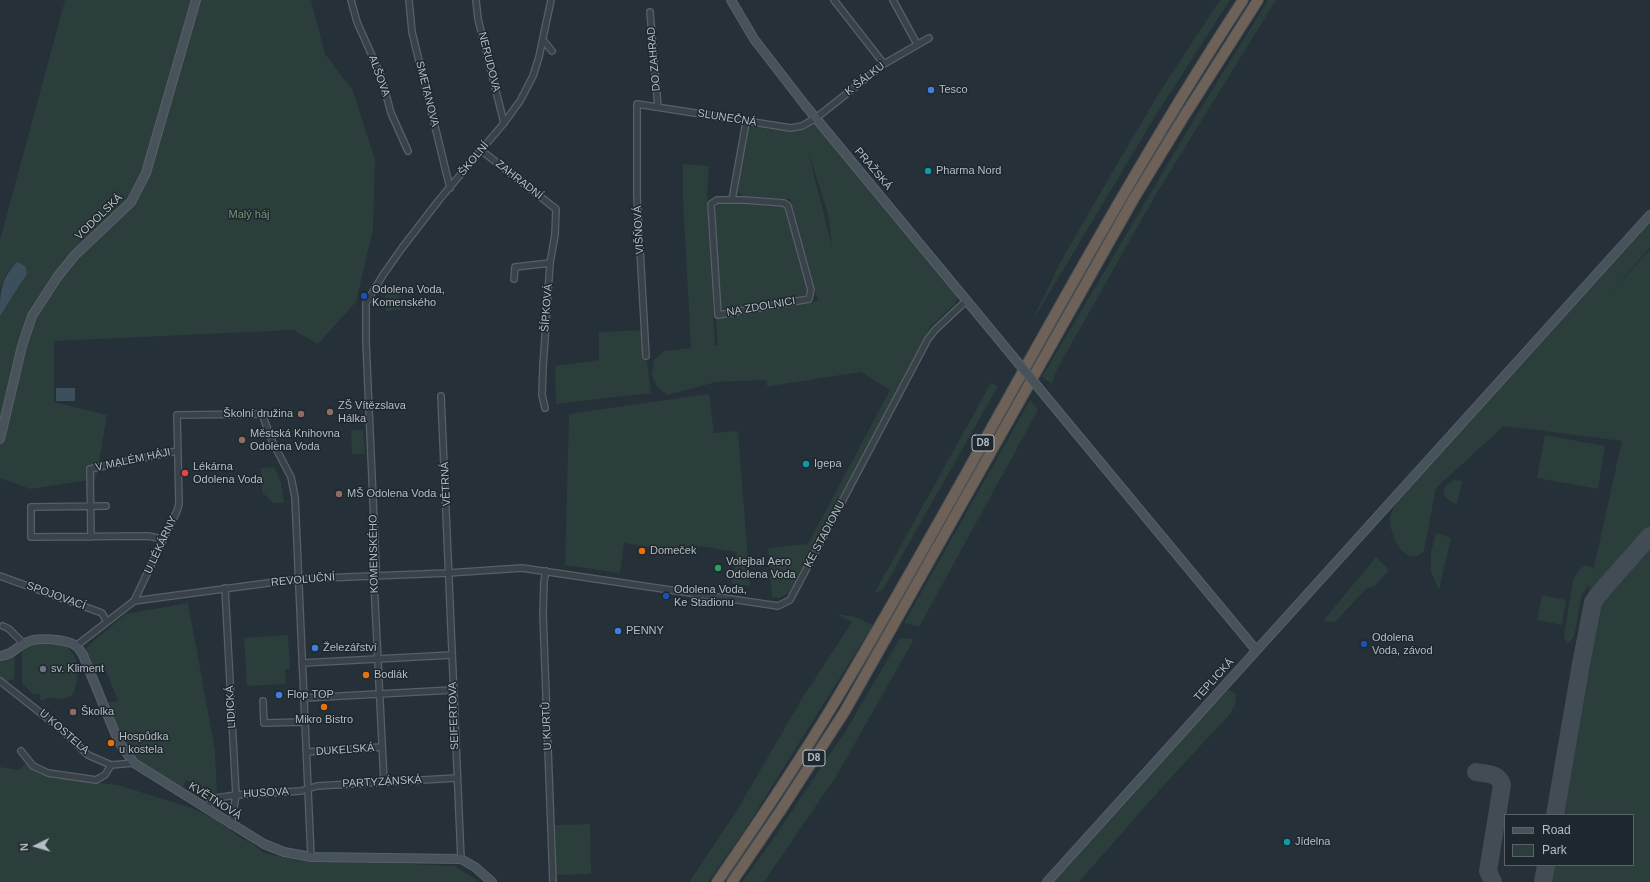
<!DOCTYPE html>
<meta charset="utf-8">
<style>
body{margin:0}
#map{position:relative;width:1650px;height:882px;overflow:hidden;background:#253038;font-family:Arial,sans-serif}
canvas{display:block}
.legend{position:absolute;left:1504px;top:814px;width:130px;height:52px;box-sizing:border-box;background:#1e272d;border:1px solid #5a6369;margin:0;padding:5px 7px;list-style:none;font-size:12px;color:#b4bdc4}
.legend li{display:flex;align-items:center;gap:8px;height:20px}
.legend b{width:20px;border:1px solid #5a6369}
.north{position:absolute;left:16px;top:826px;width:40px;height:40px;-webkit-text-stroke:3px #1e272d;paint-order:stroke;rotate:265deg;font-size:11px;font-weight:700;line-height:16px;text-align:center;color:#b4bdc4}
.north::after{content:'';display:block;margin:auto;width:14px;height:18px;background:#b4bdc4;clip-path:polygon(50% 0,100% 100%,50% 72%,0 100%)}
</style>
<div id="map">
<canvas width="1650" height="882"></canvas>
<ul class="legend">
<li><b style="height:5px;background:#47525b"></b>Road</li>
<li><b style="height:11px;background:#2b3e3b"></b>Park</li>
</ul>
<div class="north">N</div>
</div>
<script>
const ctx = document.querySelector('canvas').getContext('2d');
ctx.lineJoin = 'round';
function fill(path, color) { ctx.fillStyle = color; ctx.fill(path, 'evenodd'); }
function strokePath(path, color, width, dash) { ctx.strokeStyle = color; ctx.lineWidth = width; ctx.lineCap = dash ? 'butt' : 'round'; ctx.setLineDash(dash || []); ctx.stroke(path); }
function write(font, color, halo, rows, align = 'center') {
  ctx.font = font + ' Arial,sans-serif'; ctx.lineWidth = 3; ctx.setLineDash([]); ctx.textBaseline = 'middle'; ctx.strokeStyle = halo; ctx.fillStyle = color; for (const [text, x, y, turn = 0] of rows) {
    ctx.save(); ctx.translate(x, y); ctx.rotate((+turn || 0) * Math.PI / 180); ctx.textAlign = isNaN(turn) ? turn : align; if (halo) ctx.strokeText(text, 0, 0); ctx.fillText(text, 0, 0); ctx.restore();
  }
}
fill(new Path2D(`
 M1643,424H1650V882H1536L1539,865H1633V815H1548L1578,640L1622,441Z`), '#333d45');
fill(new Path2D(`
 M65,0H311L325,54L353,91L375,160L373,229L356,302L318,344L293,330L54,341V402L107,415L96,479L30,489L0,478V316L22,283L25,266L16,263L8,271L0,289V240Z
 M1220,0H1230L1156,115L1030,325L1061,261L1103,188L1159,93Z
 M1268,0H1276L1158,191L1057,369L1052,384L1042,377L1199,111Z
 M817,123L958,295L955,304L931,326L789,593L779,598L772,597L768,548L808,544L890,390L861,372L770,386H767L766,380L716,382L668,395L657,387L652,375L654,360L664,351L691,348L683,200V164L709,166L707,194L715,345H718L716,318L818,301L790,199L743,196L738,192V190L748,126L770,129L802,131L801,129ZM807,148L828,214L832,246Z
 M721,202L780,205L785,208L808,290L804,296L727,310L722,308L720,304L715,210L717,204Z
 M1650,223V247L1609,295L1650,249V525L1589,592L1590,585L1582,594L1574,637L1567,644L1564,635L1573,580L1579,570L1585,565L1593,568V573L1622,441L1504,426L1436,488L1424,551C1406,571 1388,533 1390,517C1392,510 1395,504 1400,498Z
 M385,290H399L400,310L386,311Z
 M643,330L651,393L556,404L555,366L599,360V332Z
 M991,383L998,386L882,591L875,592Z
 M709,394L714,433L738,431L750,586L732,584L737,552L700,546V548L690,546L689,553L624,543L620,573L565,565L569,414Z
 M1030,400L1038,410L919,627L904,623Z
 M363,430L365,454H352L351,430Z
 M1545,435L1605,446L1598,489L1537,478Z
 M274,467L281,482L284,503H273L262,492L261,468Z
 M1454,480L1462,481L1457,504C1442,500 1438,487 1454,480Z
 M1436,533L1451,538L1439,590L1431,572V552Z
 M1650,547V882H1551L1554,865H1633V815H1563L1599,607L1611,590Z
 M1376,557L1389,570L1374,587L1367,588L1335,622L1323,621Z
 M1542,595L1566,600L1562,625L1537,620Z
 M188,603L215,750L217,796L186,780L183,788L132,758L112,720L105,703L118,701L106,671L93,673L85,651L90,644L126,614Z
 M836,614L855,617L873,625L744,831L708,882H689L737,810L803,697L852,622Z
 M288,635L290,669H285L286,684L247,686L244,638Z
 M900,638L914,639L837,775L764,882H742L773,839L845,732Z
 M33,643C43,643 55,641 64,645C69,648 74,654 76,660C78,668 78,690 71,696C65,700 53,698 46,698V700H40V694H33L22,684V649Z
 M15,655L14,679L4,682L0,678V659H7Z
 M1229,690L1236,694L1235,705L1230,714L1165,784L1079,882H1053L1222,693Z
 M24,764L55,778L118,785L192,808L217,820L238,836L253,844L264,853L300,861L387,863L454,866L480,882H0V767L20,770Z
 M590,824L591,874L556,875L555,825Z`), '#2b3e3b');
fill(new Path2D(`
 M17,262L25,266L27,274L0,316C0,292 0,280 17,262Z
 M56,388H75V401H56Z`), '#3b4f5d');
strokePath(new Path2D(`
 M1476,772C1486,774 1499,773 1502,785L1488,871L1493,882
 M1555,815L1581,664L1593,602L1603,589L1650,536
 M1543,882L1546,865`), '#414c54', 18);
const street = new Path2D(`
 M351,0L357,22L381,76L391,113L408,151
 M409,0L412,32L450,188
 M476,0L478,19L504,123
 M834,0L884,64
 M893,0L917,44
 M650,12L658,107
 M543,40L552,51
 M482,151L556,209L555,235L550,263L543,367L542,395L545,408
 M717,200H744L784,203L788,206L811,290L809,299L718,315L711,204Z
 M732,200L746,122
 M514,279L515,267L550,263
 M646,356L637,196V104L791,128L802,126L816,118L884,64L929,38
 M441,396L461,859
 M106,506L31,507V537L148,536L163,539
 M91,537L90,469L177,451
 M546,571L544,581L543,614L553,882
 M0,576L102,613L107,622
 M225,588L236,795L231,825
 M134,601L177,511L179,504L177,415L262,414L273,443L291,477L295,497L311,857
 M3,626L9,629L24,644
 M76,646L134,601L298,579L448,573L522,568L778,606L790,600L928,339L935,330L967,300
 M302,663L452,655
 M0,681L61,729L88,755L111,765L134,763
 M304,698L453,690
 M263,701L264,723L305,722
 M21,751L33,766L48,773L96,780L105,775L111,765
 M307,752L382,747
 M384,782L374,582L376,567L366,342V303L383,275L402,248L439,200L504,123L520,101L533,76L539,57L551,0
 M206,809L211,801L216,798L236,795L301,791L317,786L457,778`);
const secondary = new Path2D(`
 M731,0L754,39L805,105L1005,347
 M1052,404L1256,650
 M0,439L22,346L32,316L58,276L75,255L131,202L146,173L196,0
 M0,656C14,654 16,647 27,642C37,637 65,639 75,645C79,648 81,652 83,655L115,733L121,745L134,763L264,844L284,852L311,857L461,859L475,867L492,882
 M1047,882L1650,215`);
const highway = new Path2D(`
 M717,882C757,824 797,765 833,705C973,472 1094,228 1243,0
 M732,882L781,810L845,711L1133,200L1183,118L1258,0`);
strokePath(street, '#576066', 8);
strokePath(secondary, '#576066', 10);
strokePath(highway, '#444d53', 12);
strokePath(street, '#394249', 5.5);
strokePath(secondary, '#47525b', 8);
strokePath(highway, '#6e6157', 10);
const secondaryBridge = new Path2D(`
 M1005,347L1052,404`);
strokePath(secondaryBridge, '#576066', 10, []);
strokePath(secondaryBridge, '#47525b', 8);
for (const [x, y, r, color] of [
 [931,90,4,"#3f7fe0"],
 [928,171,4,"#0f9aa8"],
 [364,296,4,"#1a4fb4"],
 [330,412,4,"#8d6e63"],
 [301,414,4,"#8d6e63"],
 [242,440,4,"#8d6e63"],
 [806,464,4,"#0f9aa8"],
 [185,473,4,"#e0444e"],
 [339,494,4,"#8d6e63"],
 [642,551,4,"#e8710a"],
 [718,568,4,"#2e9e5b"],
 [666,596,4,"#1a4fb4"],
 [618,631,4,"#3f7fe0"],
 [1364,644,4,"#1a4fb4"],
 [315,648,4,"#3f7fe0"],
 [43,669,4,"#6b7280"],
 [366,675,4,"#e8710a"],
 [279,695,4,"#3f7fe0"],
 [324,707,4,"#e8710a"],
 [73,712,4,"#8d6e63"],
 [111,743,4,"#e8710a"],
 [1287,842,4,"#0f9aa8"]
]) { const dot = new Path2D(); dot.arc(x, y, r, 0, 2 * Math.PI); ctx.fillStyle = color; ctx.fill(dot); strokePath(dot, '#1e272d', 1.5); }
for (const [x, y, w] of [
 [983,443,22],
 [814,758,22]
]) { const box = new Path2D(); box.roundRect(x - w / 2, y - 8, w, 16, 3); ctx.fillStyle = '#1e272d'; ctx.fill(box); strokePath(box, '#b4bdc4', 1); }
write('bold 10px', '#b4bdc4', null, [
 ["D8",983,443],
 ["D8",814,758]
]);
write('11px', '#b4bdc4', '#1e272d', [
 ["DO ZAHRAD",654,59,-95],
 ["NERUDOVA",489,62,76],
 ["ALŠOVA",379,76,70],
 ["K ŠÁLKU",865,79,-38],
 ["SMETANOVA",427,94,76],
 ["SLUNEČNÁ",727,118,9],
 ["ŠKOLNÍ",474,159,-50],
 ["PRAŽSKÁ",873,169,50],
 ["ZAHRADNÍ",519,180,38],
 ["VODOLSKÁ",99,217,-44],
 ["VIŠŇOVÁ",639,230,-93],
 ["NA ZDOLNICI",761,307,-10],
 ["ŠÍPKOVÁ",547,308,-86],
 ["V MALÉM HÁJI",133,460,-12],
 ["VĚTRNÁ",446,484,-93],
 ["KE STADIONU",825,534,-62],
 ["U LÉKÁRNY",161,545,-65],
 ["KOMENSKÉHO",374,554,-91],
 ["REVOLUČNÍ",303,580,-5],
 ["SPOJOVACÍ",56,596,20],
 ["TEPLICKÁ",1214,680,-48],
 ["LIDICKÁ",231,707,-93],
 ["SEIFERTOVA",454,716,-92],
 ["U KURTŮ",547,726,-92],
 ["U KOSTELA",64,732,41],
 ["DUKELSKÁ",345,750,-4],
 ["PARTYZÁNSKÁ",382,782,-3],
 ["HUSOVA",266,793,-4],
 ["KVĚTNOVÁ",215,801,32]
]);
write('11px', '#b4bdc4', '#1e272d', [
 ["Tesco",939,90],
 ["Pharma Nord",936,171],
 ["Odolena Voda,",372,290],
 ["Komenského",372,303],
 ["ZŠ Vítězslava",338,406],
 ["Hálka",338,419],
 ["Školní družina",293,414,"right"],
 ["Městská Knihovna",250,434],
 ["Odolena Voda",250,447],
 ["Igepa",814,464],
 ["Lékárna",193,467],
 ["Odolena Voda",193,480],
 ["MŠ Odolena Voda",347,494],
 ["Domeček",650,551],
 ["Volejbal Aero",726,562],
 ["Odolena Voda",726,575],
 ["Odolena Voda,",674,590],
 ["Ke Stadionu",674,603],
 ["PENNY",626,631],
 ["Odolena",1372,638],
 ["Voda, závod",1372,651],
 ["Železářství",323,648],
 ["sv. Kliment",51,669],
 ["Bodlák",374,675],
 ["Flop TOP",287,695],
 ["Školka",81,712],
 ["Mikro Bistro",324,720,"center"],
 ["Hospůdka",119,737],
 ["u kostela",119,750],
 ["Jídelna",1295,842]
], 'left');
write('11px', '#759777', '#1e272d', [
 ["Malý háj",249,215]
]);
</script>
